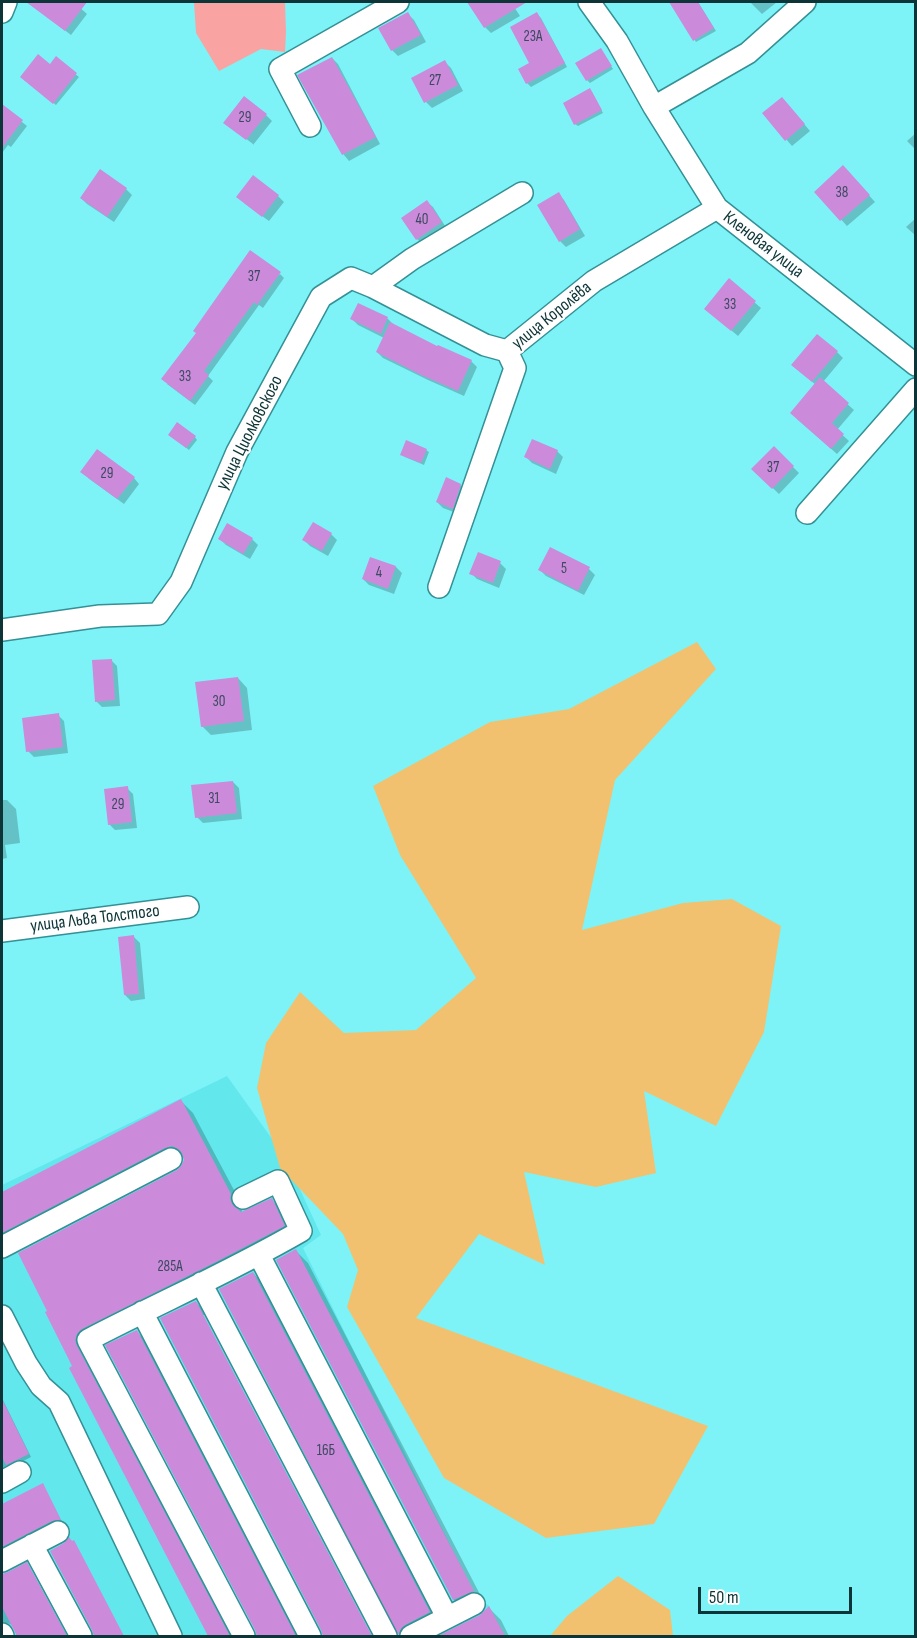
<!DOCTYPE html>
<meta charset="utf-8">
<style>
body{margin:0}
#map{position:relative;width:917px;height:1638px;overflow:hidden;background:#7df3f8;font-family:"Sofia Sans Condensed",sans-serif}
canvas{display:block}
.frame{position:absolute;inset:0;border:3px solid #0d3436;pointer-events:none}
.scale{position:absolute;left:698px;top:1587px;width:154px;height:27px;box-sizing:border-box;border:3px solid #0d3436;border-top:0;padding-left:8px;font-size:18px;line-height:21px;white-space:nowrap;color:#0d3436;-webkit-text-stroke:4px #fefefe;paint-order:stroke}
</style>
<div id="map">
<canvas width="917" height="1638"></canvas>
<div class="frame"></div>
<div class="scale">50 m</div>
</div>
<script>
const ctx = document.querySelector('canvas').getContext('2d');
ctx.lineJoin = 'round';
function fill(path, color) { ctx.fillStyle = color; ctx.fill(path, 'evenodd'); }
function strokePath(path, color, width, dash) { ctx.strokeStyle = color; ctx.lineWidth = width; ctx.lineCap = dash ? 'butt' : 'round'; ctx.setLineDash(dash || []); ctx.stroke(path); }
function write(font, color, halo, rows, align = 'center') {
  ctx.font = font + ' "Sofia Sans Condensed",sans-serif'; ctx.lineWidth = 4.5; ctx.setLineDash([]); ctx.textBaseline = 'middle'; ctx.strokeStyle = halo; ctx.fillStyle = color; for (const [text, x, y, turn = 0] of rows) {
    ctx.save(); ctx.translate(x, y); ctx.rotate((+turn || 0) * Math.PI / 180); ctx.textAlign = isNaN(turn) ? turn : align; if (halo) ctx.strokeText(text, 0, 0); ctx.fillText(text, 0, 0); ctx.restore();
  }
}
fill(new Path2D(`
 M227,1076L285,1157L321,1235L303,1248L475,1595L489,1606L503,1633L497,1636H2V1185Z`), '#62e7ed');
fill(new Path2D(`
 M697,642L716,669L615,780L582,930L683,903L732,899L781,926L764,1032L716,1126L644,1091L656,1173L596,1187L524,1172L545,1265L479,1234L416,1318L708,1426L654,1524L546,1538L444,1478L347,1307L358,1270L343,1234L280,1168L257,1088L266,1043L300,992L344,1033L416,1030L476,978L400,855L373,786L490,722L569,709Z
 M618,1576L670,1610L673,1636H550L567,1616Z`), '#f1c16f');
fill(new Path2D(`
 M194,2H285L286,32L285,52L261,49L219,71L196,33Z`), '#faa3a3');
fill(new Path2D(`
 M42,2H78L76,4L87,14L71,35L37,9Z
 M469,2H511L520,16L491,33L485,27Z
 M672,2H698L716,31L696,42Z
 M750,2H777L762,14Z
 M408,14L414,20L426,42L398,56L392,50Z
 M537,14L541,18L567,67L531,87L527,83Z
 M601,50L613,69L590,83L587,80Z
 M332,58L338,64L380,144L349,161L344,155L299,75Z
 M56,59L79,77L56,105L24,80L50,66Z
 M445,62L451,68L463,91L432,108L426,102Z
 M592,92L603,113L578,126L575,124Z
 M788,105L810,131L792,146L764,114Z
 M2,106L27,126L11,147L8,145L2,153Z
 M266,115L272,121L253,145V144L229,126Z
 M916,133V150L907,141Z
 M849,173L875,202L847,226L816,192Z
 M126,189L132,195L114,222L87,204L81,198Z
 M558,194L564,200L585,236L566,247L560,241Z
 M278,196L284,202L269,221L244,203Z
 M427,202L433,207L447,229L423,245L417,239Z
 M916,218V236L906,227Z
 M280,274L284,278L263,308L259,305L208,376L213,381L195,405L167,384L198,333Z
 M729,280L761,308L738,336L712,314Z
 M358,305L388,319L394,325L438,348L471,361L477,367L464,396L428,380L383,358L377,352L384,338L358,325L352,319Z
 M837,352L843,358L823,382L854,410L837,430L849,441L837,454L797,419L816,385L799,371Z
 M172,437H195L197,440L189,450Z
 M774,448L799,473L779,494L753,469Z
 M426,450L429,452L424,465L405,457L402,455Z
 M557,451L563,457L556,474L532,463L526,457Z
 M88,478H134L139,484L124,504Z
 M460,485L466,491L459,514L443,508L437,502Z
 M331,534L337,540L328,556L310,546L304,540Z
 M220,539H252L258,545L250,559L226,545Z
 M371,558L396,567L402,573L394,594L369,585L363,579Z
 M500,563L506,569L499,588L477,579L471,573Z
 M589,569L595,575L584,595L546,576L540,570Z
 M111,660L117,666L120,706L102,707L96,701Z
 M238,678L247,688L252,730L211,735L202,726Z
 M58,715L64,721L68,753L34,757L28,751Z
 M233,782L239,788L242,819L203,823L197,817Z
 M127,788L133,794L137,828L115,830L109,824Z
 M2,800H7L16,809L20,843L5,845L7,858L2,859Z
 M134,937L140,943L145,999L131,1001L125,995Z
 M181,1101L193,1113L243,1207L241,1214L272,1200L284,1212L296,1238L95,1341L234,1636H210L71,1369L74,1367L47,1313L183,1167L185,1158L178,1159L2,1252V1193Z
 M295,1250L308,1263L485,1604L466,1612L454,1600L278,1260Z
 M253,1273L265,1286L441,1625L402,1636L400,1634L221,1290Z
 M196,1302L208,1315L376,1636H374L205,1315H202L370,1636H324L323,1630Z
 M136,1331L149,1344L301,1636H258L257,1630Z
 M2,1398L31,1457L2,1472Z
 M43,1485L62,1522L55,1523L2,1551V1506Z
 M29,1567L67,1636H17L13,1625L7,1623L2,1624V1575Z
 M489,1608L501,1620L509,1636H441L481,1617Z`), '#0003');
fill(new Path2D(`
 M26,2H87L65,31Z
 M467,2H527L484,28Z
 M669,2H698L714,28L693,41Z
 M408,12L421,35L391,51L378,28Z
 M537,12L565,63L526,84L518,69L529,63L510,27Z
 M601,48L612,66L586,81L575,63Z
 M38,54L50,64L56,56L77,73L53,104L20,77Z
 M332,57L376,137L342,155L297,75Z
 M445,60L458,85L424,103L411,78Z
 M590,88L602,110L574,125L563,103Z
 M244,96L267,114L246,140L223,123Z
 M782,97L805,124L785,141L762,113Z
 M2,104L23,120L2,148Z
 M843,165L870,195L840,221L814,192Z
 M100,169L127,188L107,217L80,198Z
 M253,175L279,195L262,217L236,197Z
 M559,192L580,229L559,242L537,205Z
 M427,200L442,222L416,240L401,218Z
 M250,250L281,272L257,305L254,302L204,371L209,375L190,401L161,379L196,333L193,331Z
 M729,278L756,301L731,331L704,309Z
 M358,303L388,317L381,334L350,319Z
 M390,322L437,346L438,345L472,360L458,391L421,375L376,352Z
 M817,334L838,351L812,382L791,365Z
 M820,377L849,403L832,423L844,434L831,449L790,413Z
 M177,422L196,436L186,448L168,435Z
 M532,439L558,450L550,469L524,457Z
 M406,440L427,449L421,463L400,455Z
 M774,446L794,466L772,489L751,469Z
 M97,449L135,477L117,499L80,472Z
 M446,477L461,484L453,509L436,502Z
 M313,522L332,533L322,551L302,540Z
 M227,523L253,538L243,554L218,539Z
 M550,547L590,567L578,591L538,570Z
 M478,552L501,561L493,583L469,574Z
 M370,557L396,566L388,589L362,579Z
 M112,659L115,700L95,702L92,660Z
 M238,677L244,721L201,727L195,682Z
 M59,713L63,747L26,752L22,718Z
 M233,781L237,813L195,818L191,785Z
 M128,786L132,822L108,825L104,789Z
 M134,935L139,994L124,995L118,937Z
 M181,1099L231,1194L230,1198L232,1204L241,1212L272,1198L285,1226L216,1262L82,1329L77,1334L75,1340L77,1346L230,1636H208L69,1368L72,1366L45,1312L47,1311L18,1253L177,1170L181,1166L184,1160L182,1153L178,1149L172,1146L165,1148L2,1233V1192Z
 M296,1249L474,1591L453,1600L276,1260Z
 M253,1272L430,1612L405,1625L401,1629L398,1635L219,1289Z
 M196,1301L372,1636H323L321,1630L160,1318Z
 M137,1330L296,1636H257L255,1630L105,1345Z
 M2,1399L29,1454L6,1465L2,1457Z
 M43,1483L61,1520L52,1521L2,1547V1504Z
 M69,1537L72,1541L74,1540L124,1636H94L92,1630L50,1551L64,1543Z
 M27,1562L67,1636H17L2,1607V1574L8,1572Z
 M489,1606L505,1636H438L480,1615Z`), '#cb8bda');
const minor = new Path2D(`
 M589,2L617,41L654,107L717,208L916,365
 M2,12L6,2
 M654,107L748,53L805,2
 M310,126L280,69L398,2
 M373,287L412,259L522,193
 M807,513L916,389
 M439,587L515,368L507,351L594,281L717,208
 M2,630L100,616L158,614L181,582L237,452L321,297L351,278L373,287L485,345L507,351
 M2,931L188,907
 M243,1198L278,1181L301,1231C232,1271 159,1303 88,1340L244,1636
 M2,1247L171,1159
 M259,1255L447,1617
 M201,1283L386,1636
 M142,1312L310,1636
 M2,1316L26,1363L41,1386L59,1402L171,1636
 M2,1482L20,1472
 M32,1545L81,1636
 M2,1561L58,1532
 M2,1634L3,1636
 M411,1636L474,1604`);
strokePath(minor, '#349095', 24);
strokePath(minor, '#fff', 21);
write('15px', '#3c4a5f', null, [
 ["23А",533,37],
 ["27",435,81],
 ["29",245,118],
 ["38",842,193],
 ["40",422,220],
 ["37",254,277],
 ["33",730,305],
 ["33",185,377],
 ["37",773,468],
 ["29",107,474],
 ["5",564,569],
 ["4",379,573],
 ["30",219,702],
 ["31",214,799],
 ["29",118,805],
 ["285А",170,1267],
 ["16Б",326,1451]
]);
write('18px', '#0d3436', '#fefefe', [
 ["Кленовая улица",763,245,38],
 ["улица Королёва",552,316,-39],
 ["улица Циолковского",250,433,-63],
 ["улица Льва Толстого",95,919,-7]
]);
</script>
